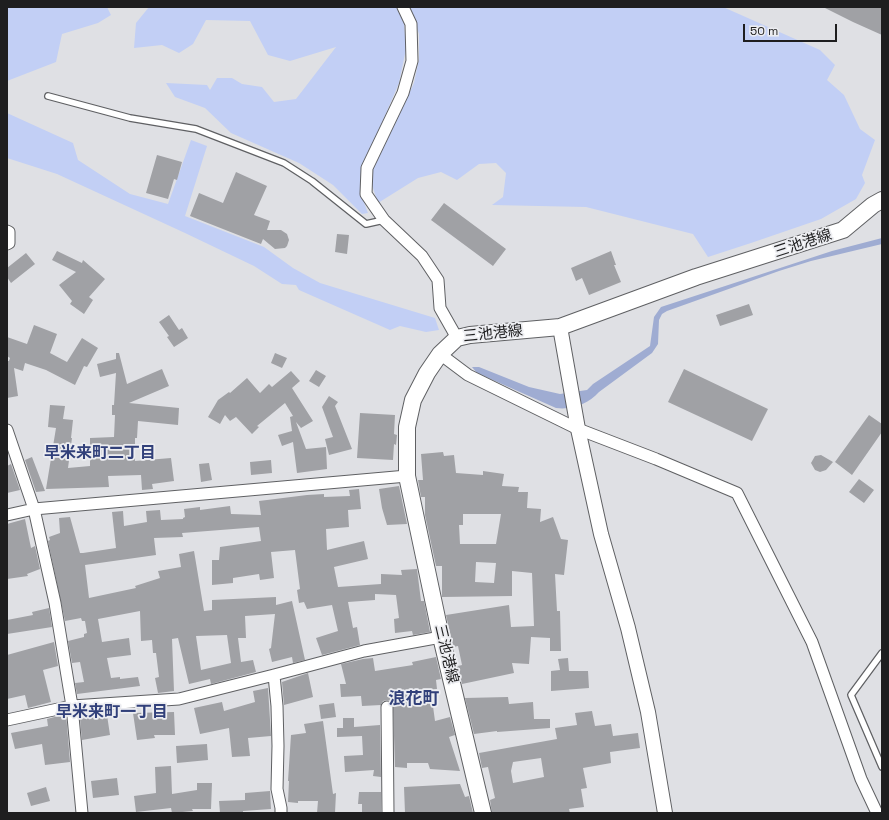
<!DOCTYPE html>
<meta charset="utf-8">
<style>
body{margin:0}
#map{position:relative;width:889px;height:820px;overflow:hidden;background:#dfe0e4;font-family:"Space Grotesk",sans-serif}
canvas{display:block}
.frame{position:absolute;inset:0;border:8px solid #1e1e1f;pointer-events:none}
.scale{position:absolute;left:743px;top:24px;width:94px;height:18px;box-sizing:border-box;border:2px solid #1e1e1f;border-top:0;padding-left:5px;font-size:12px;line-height:14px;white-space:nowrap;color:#1e1e1f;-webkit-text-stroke:3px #ecedf1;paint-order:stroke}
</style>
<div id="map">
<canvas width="889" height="820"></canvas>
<div class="frame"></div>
<div class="scale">50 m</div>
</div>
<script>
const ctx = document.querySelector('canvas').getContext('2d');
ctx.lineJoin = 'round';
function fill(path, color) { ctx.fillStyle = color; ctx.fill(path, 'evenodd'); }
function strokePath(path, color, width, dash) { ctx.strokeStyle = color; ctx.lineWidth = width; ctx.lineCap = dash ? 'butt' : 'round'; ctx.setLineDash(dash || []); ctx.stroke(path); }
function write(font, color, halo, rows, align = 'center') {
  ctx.font = font + ' "Space Grotesk","Noto Sans JP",sans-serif'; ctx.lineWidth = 3.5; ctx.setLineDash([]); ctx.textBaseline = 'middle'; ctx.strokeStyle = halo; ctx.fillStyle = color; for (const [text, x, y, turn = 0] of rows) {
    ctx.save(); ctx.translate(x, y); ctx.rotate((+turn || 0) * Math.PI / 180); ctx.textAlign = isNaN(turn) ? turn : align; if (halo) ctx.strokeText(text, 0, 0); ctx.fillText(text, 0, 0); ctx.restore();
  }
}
fill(new Path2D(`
 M7,7H107L111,15L98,23L62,34L56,62L7,81Z
 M149,7H397L404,23L406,49L399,83L361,172C359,188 362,198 368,213L362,214L333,185L299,163L231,133L205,108L175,97L166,83L207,85L210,90L217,78H232L242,84L262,87L274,102L296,99L336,47L290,61L268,55L250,21L206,20L193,44L179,53L162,45L134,48L136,23Z
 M410,7H723L820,50L835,65L827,80L844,95L860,129L875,140L862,175L865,183L856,199L821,219L751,243L708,257L693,234L586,207L492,205L503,197L506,173L496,163L479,164L457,180L441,172L418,178L378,203L372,185L373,168L414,83L419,59V34Z
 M7,113L73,143L78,160L130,194L168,204L191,140L207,146L185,216L264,247L293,268L320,283L435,318L439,330L426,332L400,326L390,330L299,290L296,285L282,284L254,266L185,233L57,174L7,158Z`), '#c2cff5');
fill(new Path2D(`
 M882,238V244L811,261L779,271L667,311L662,314L659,320L658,344L652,353L599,392C588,404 573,410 556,408L477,373L472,367H479L529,387L560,394L587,390L593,384L650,346L654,317L661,307L832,251Z`), '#9facd2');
fill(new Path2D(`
 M823,7H882V35L853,22Z
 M157,155L182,162L177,180L174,179L168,199L146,193Z
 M236,172L267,186L254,215L270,221L267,230H281L287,234L289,240L287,246L285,248L275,249L263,239L261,244L190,216L199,193L223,203Z
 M444,203L506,249L493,266L431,220Z
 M337,234L349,235L347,254L335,252Z
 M57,251L82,263L83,260L105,279L89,297L93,300L84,314L70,304L72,301L59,285L76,272L52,260Z
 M611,251L616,265H614L621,282L589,295L582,278L576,281L571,268Z
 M26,253L35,264L11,283L7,277V268Z
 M749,304L753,315L720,326L716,315Z
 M169,315L179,330L182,328L188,338L174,347L167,337L169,336L159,322Z
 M34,325L57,334L50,353L67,362L82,338L98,348L87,367L84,366L75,385L46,370L25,363L23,371L14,368L18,396L7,398V361H9L10,358L7,356V337L27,344Z
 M116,353H119L127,384L162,369L169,386L129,403L179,408L178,425L138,421L137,438H135V461L171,458L174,481L152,484L153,489L142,490L141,475L108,476L109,487L46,489L56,428L48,427L50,405L65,406L63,419L73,420L71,438H72L68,468L90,466V438L114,437L115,415H112V405H114L116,373L100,377L97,364L116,359Z
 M275,353L287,358L282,368L271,363Z
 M684,369L768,409L752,441L668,402Z
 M316,370L326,376L319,387L309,381Z
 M291,371L300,381L292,388L313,421L301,428L296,422L306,449L326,447L327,469L297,473L293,442L282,446L278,435L292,431L290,417L293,416L285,403L257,426L259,427L252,434L236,417L230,421L225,415L220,424L208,417L218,400L229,392L230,393L247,378L260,393L269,384L272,387Z
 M329,396L338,402L335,406L352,449L329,455L325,439L333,437L322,407Z
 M360,413L395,415L394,434L397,435L396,445L394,444L393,460L357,458Z
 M869,415L882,424V432L852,475L835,462Z
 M443,452L444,456L454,455L456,473L483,475V471L504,474L502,486L519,487L518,492H528L527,508L541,509L540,522L553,517L561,539L568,540L564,575L555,574L557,611H560L561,651H550V638L531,637L529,664L512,663L514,673L462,684L458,666L462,665L458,646L453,647L446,615L509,605L511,627L534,626L532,573L512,571V596L442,597V566H436L425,515V497H421L418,480H423L421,454ZM463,514H501L496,544H460L459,525H463ZM476,562L496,563L494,583L475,582Z
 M821,455L833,462L826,470L820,472L815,470L811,463L815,456Z
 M32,457L45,491L36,492L25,460Z
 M271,460L272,473L251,475L250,462Z
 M209,463L212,480L201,482L199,464Z
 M11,464L20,490L7,493V466Z
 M859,479L874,490L864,503L849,492Z
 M399,486L407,524L387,525L382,508L379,489Z
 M359,489L361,509L348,510L349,527L326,529L327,550L364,541L368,559L334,567L338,587L381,584V574L402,575L401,570L417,569L421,601H424L430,632L413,635L412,631L395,633L394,619L399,618L396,595L375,594V600L348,602L353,628L357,627L360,645L322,655L316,638L338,631L332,605L307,609L304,602L299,603L297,590L300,589L295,550L271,552L274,578L260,580L259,574L233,578V583L212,585V560H219L220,547L261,541L259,527L182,533L183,537L154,538L156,555L85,565L89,598L136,588L135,586L160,578L158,571L181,567L179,554L194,551L204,611L212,610V600L276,597V605L292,601L305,660L293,663L292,657L272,662L269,649L271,648L275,614L245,616L246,638H238L241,662L253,660L256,672L211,684L210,679L189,684L178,638L172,639L174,691L158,693L155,678L159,677L156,653H153L152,640L141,641L140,611L98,619L102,642L129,638L131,655L107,658L111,678L120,677V679L138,677L140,686L77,694L75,683L84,682L80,662L72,663L68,641L84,637V634L87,633L85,621H82L81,618L65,621L48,541L50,540L49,537L60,533L59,518L70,517L80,553H83L116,548L112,512L123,511L124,526L147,522L146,511L160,510L161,520L183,519V518L185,517L184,509L200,507V510L230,506L231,514L261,515L259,501L307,495L324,494V497L350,496L349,490ZM227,635L231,663L201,670L196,636Z
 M25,519L31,548L35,546L40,569L27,574L28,576L7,579V524Z
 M49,608L52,627L7,634V620L33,615L32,612Z
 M54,642L58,666L43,670L51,702L28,708L25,695L7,699V655Z
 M436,657L441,679L436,680L437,689L424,691L425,699H432L435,721L450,717L455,735L449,737L460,771L430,769L428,763H407V768L395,767L393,704L391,701L387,700L383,701L381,705L362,706L361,696L341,697L340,684H346L341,664L363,659L373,658L375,671L413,665L412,662Z
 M568,658L569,671H588L589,688L551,691V671L560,670L558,659Z
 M308,673L313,697L284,705L282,682Z
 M268,688L271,736L248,738L250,756L232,757L229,728L200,734L194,708L222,702L224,711L255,702L253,691Z
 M508,697L509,704L533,702L534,719H550V728L497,732V731L474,734L465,698Z
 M334,703L336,717L321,719L319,705Z
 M592,711L595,726L611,724L613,736L638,733L640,748L610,752L611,763L583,768L587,788L581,789L584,807L569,809L570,813H492L490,800L495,798L488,767L482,768L479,753L557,739L555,728L577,725L575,713ZM541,758L544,777L513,783L511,771L513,762Z
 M174,712L175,735H154L155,738L137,740L133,713Z
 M66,714L70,762L45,765L42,744L15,749L11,733L48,726L47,719Z
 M107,715L110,735L82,740L80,719Z
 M343,718H354V727L380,725L381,777L373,776L374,770L345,772L344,756L363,755L362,736L337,737V728H343Z
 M323,721L333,794L336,793L335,813H317L318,801H298V803L288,802L289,781H288L291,735L306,733L304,724Z
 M207,744L208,760L177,763L176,746Z
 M171,766L172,794L197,790V783H212L211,809H192L193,811L172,813L171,808L136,812L134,796L156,793L155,767Z
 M117,778L119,795L93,798L91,781Z
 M460,784L465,797L469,796L473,813H405L404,787Z
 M46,787L50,801L31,806L27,793Z
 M270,791L271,809L243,811V813H220L219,801L245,800V793Z
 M359,792H381V813H362V804H358Z`), '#a0a1a5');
const service = new Path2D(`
 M48,96L130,118L196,129L284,163L312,181L366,224L384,220
 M882,653L851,695L882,767`);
const minor = new Path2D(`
 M403,7L411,24L412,61L403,93L367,168L366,194L384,220L422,256L438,280L440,308L457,338
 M7,231L9,232V243L7,244
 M440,354L468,375L578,429L656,459L737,493L812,642L861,779L877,813
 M7,430L34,509L55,603L72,706L82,813
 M7,515L34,509L407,476
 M274,675L277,706L278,746L277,789L281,808V813
 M387,707L388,813
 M7,720L72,706L179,699L274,675L364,651L441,637`);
const tertiary = new Path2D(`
 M560,327L578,429L601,534L628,628L648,712L665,813`);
const secondary = new Path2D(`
 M483,813L441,637L407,476V427L413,400L427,373L440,354L457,338L470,335L560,327L696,277L843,230L873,205L882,200`);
strokePath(service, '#5f6063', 8);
strokePath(minor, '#5f6063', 13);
strokePath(tertiary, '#5f6063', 16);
strokePath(secondary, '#5f6063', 18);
strokePath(service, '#fff', 5.5);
strokePath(minor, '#fff', 11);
strokePath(tertiary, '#fff', 14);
strokePath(secondary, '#fff', 16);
write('15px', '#1e1e1f', '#ecedf1', [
 ["三池港線",803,244,-18],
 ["三池港線",493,334,-6],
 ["三池港線",446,654,77]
]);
write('bold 16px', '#31407a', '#ecedf1', [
 ["早米来町二丁目",100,454],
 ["早米来町一丁目",112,713]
]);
write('bold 17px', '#31407a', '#ecedf1', [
 ["浪花町",414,699]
]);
</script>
